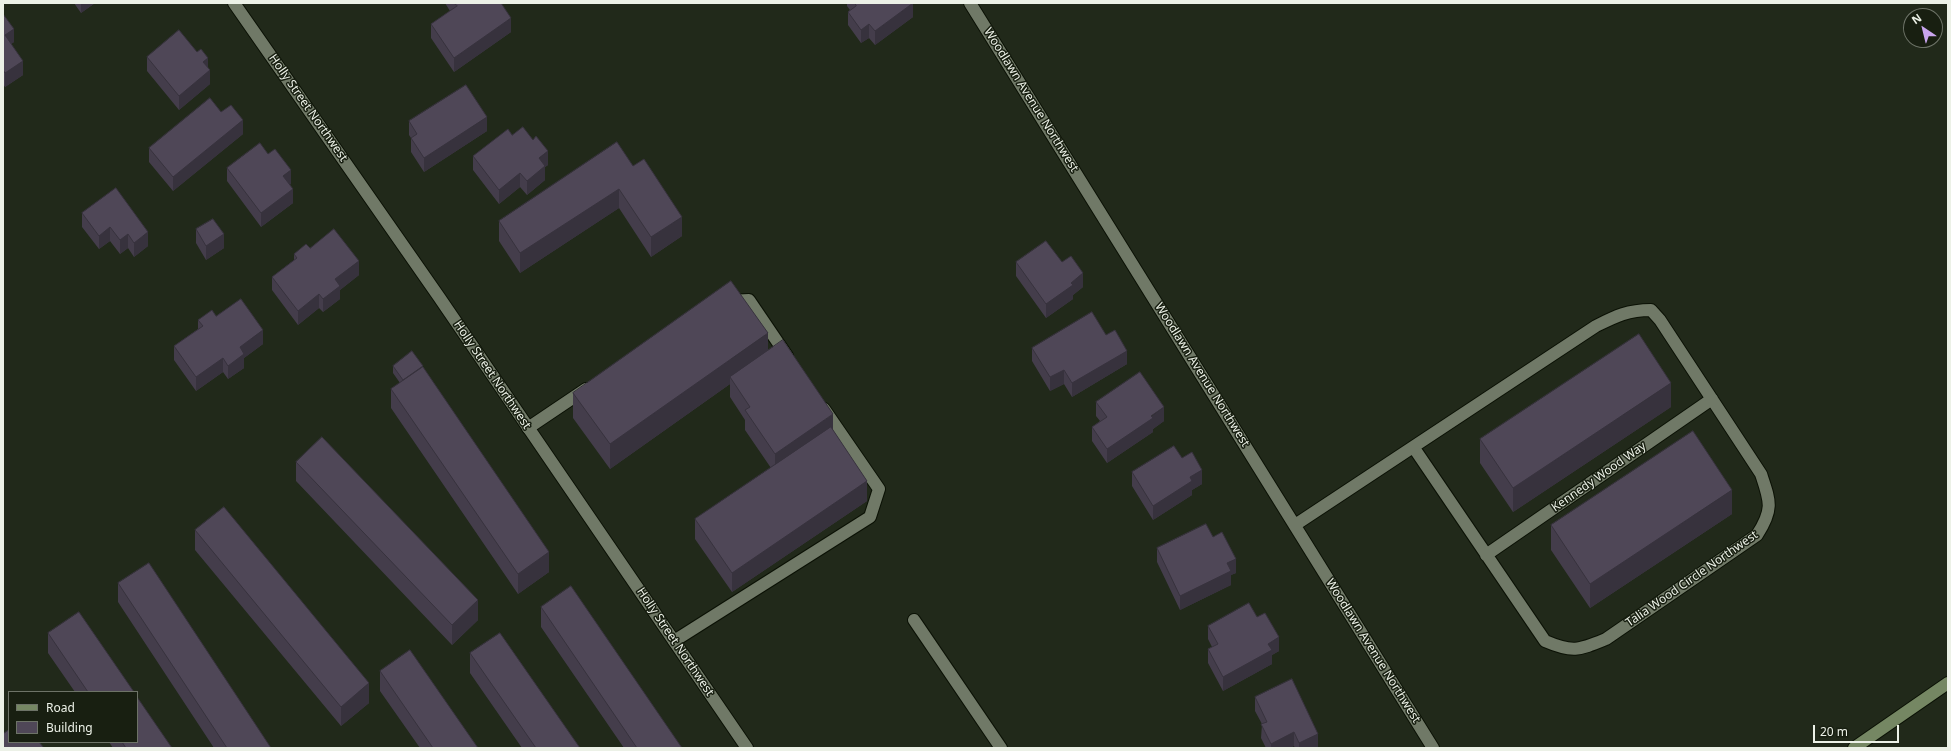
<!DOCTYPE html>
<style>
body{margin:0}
#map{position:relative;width:1951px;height:751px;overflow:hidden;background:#21291a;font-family:"Noto Sans",sans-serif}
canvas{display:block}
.frame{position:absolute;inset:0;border:4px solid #ecf1e7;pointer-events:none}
.legend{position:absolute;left:8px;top:691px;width:130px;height:52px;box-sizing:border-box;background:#181f11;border:1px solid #6d7367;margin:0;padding:5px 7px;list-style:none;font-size:12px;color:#ecf1e7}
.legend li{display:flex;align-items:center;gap:8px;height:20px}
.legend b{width:20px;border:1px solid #6d7367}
.north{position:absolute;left:1903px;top:8px;width:40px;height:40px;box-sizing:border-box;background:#181f11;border:1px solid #6d7367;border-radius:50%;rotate:325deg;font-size:11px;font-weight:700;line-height:16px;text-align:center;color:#ecf1e7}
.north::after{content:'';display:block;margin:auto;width:14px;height:18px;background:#c9a5ee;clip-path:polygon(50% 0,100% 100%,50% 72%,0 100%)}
.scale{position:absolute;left:1813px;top:725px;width:86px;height:18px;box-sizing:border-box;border:2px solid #ecf1e7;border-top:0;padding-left:5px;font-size:12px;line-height:14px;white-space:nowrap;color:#ecf1e7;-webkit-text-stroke:3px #181f11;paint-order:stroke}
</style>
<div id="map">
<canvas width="1951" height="751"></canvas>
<div class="frame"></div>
<ul class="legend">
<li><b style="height:5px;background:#758763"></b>Road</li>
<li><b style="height:11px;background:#4f4757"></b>Building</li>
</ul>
<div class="north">N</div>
<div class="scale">20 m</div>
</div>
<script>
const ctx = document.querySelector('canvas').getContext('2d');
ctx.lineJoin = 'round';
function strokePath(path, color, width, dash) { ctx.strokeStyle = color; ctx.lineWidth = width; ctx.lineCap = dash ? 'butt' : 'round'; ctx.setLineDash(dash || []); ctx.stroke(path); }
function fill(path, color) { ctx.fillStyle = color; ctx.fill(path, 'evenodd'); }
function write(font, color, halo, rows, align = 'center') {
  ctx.font = font + ' "Noto Sans",sans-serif'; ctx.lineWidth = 3; ctx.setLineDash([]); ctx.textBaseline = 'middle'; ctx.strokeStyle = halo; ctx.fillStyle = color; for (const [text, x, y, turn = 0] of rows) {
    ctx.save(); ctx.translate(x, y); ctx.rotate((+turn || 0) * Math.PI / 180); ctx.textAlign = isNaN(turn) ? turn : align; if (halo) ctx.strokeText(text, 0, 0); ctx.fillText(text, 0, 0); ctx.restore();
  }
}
const service = new Path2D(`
 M729,301L749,300L787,356
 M528,428L586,389
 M914,620L1001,748
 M674,641L870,517L879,489L824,409`);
const minor = new Path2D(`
 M234,3L439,297L747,748
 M970,3L1433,748
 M1295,525L1596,326C1616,316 1628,310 1651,310L1660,320L1761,474C1770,501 1774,509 1757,535L1606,639C1579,650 1573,653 1545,641L1414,448
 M1486,555L1712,399`);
const secondary = new Path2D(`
 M1854,748L1948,683`);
strokePath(service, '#0b1105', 14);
strokePath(minor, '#0b1105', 14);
strokePath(secondary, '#0b1105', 14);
strokePath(service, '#707967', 12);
strokePath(minor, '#707967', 12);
strokePath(secondary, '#758763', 12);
fill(new Path2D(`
 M74,3H95L81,13Z
 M445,3H501L511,32L454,72L431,38V24L450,11Z
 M847,3H913V17L875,45L869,38L861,43L848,25V12L850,10L847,6Z
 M3,14L14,42L11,44L23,75L5,87L3,84Z
 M147,57L208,67L210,84L179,110L147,71Z
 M221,112L243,134L173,191L149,162V148Z
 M409,121L487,131L424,172L411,152V138L409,135Z
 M512,135L548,165L545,167V180L527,195L520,187L499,204L473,170V156Z
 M633,166L682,236L651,257L619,208L520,273L499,241V221Z
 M227,168L291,184H290L293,203L261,227L227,181Z
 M116,188L148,246L134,257L128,248L120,254L110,241L99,249L82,227V213Z
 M196,229L224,248L206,260L196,243Z
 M310,248L359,275L340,290V299L323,312L319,308L298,325L272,290V277L294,260V254Z
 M1016,262H1062L1083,287L1073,295V299L1046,318L1016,276Z
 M216,316L263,344L244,358V368L228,379L223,372L196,391L174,360V346L198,329V320Z
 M1106,335L1127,364L1072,397L1064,384L1050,391L1032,361V348Z
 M768,351L833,431L867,501L732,592L695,539V519L771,468L745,430V420L730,397V384L610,469L573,418V393Z
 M393,366L423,367L549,572L518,594L391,408V389L400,383L393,373Z
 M1096,402L1164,421L1153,429V432L1107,463L1092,441V427L1100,421L1096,416Z
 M1671,407L1513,512L1480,463V439Z
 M1182,458L1202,484L1192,490V495L1153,520L1132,486V472Z
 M296,462L478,620L452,645L296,481Z
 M1732,514L1590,608L1551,550V525Z
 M195,530L369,703L341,726L195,550Z
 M1213,537L1236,573L1231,575V585L1180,610L1157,562V548Z
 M118,583L271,748H214L118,602Z
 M541,607L682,748H624L541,627Z
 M1257,617L1279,651L1272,655V664L1223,691L1208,663V649L1212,647L1208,639V626Z
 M48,633L134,692H75L48,653Z
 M470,653L580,748H522L470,673Z
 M380,671L478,748H420L380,691Z
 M1255,697L1318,747L1317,748H1295L1294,746L1289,748H1266L1261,738L1262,724L1255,711Z
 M109,742H137L172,748H113Z`), '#443d4b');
fill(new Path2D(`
 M81,3H95L81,13Z
 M913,3V17L875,45V31Z
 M511,18V32L454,72V58Z
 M869,24V38L861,43V30Z
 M14,29V42L5,48V35Z
 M208,58V72L203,62Z
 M23,61V75L5,87V73Z
 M210,70V84L179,110V96Z
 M487,117V131L424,172V158Z
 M243,120V134L173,191V177Z
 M548,151V165L545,167V180L527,195V181L539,158Z
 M291,170V184L283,190V176Z
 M520,173V187L499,204V190Z
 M293,189V203L261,227V213Z
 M619,189V208L520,273V253Z
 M682,217V236L651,257V237Z
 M110,227V241L99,249V236Z
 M148,232V246L134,257V243Z
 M128,234V248L120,254V240Z
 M224,234V248L206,260V246Z
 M359,261V275L340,290V299L323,312V299L335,279Z
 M1083,273V287L1073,295V299L1046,318V304L1071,283Z
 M319,294V308L298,325V311Z
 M263,330V344L244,358V368L228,379V366L240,347Z
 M768,333V357L730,377V384L610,469V444Z
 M1127,351V364L1072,397V383Z
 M223,358V372L196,391V377Z
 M1064,370V384L1050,391V377Z
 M1671,383V407L1513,512V488Z
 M1164,407V421L1153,429V432L1107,463V449Z
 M833,414V434L775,474V454Z
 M1202,470V484L1192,490V495L1153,520V506L1190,477Z
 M867,481V501L732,592V573Z
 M1732,490V514L1590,608V584Z
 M549,552V572L518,594V574Z
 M1236,559V573L1231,575V585L1180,610V596L1227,563Z
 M478,600V620L452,645V625Z
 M1279,637V651L1272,655V664L1223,691V677L1268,644Z
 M369,683V703L341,726V707Z
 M1294,732V746L1289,748H1271V744Z
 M1318,734V747L1317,748H1299V743Z`), '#37323d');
const building = new Path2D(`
 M454,3H501L511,18L454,58L431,24L457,6Z
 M855,3H913L875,31L869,24L861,30L848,12L856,6Z
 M3,14L14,29L5,35L23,61L5,73L3,70Z
 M179,30L197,52L201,49L208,58L203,62L210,70L179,96L147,57Z
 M466,85L487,117L424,158L411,138L417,134L409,121Z
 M210,98L221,112L231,105L243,120L173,177L149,148Z
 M523,127L533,140L536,136L548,151L539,158L545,166L527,181L520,173L499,190L473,156L508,129L512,135Z
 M617,142L633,166L644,159L682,217L651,237L619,189L520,253L499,221Z
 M260,143L268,154L275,149L291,170L283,176L293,189L261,213L227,168Z
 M116,188L148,232L134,243L128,234L120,240L110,227L99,236L82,213Z
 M213,219L224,234L206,246L196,229Z
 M334,229L359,261L335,279L340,286L323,299L319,294L298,311L272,277L297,258L294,254L306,244L310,248Z
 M1046,241L1062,262L1071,256L1083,273L1071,283L1073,285L1046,304L1016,262Z
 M731,281L768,333L610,444L573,393Z
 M241,299L263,330L240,347L244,354L228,366L223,358L196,377L174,346L203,326L198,320L212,310L216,316Z
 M1092,312L1106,335L1115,330L1127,351L1072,383L1064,370L1050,377L1032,348Z
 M1639,334L1671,383L1513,488L1480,439Z
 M783,340L833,414L775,454L745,410L750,407L730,377Z
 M412,351L423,366L403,380L393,366Z
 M423,367L549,552L518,574L391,389Z
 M1140,372L1164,407L1151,416L1153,418L1107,449L1092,427L1107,417L1096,402Z
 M831,427L867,481L732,573L695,519Z
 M1693,431L1732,490L1590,584L1551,525Z
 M322,437L478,600L452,625L296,462Z
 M1174,446L1182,458L1192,452L1202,470L1190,477L1192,481L1153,506L1132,472Z
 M224,507L369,683L341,707L195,530Z
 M1206,524L1213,537L1222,532L1236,559L1227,563L1231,571L1180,596L1157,548Z
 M149,563L271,748H227L118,583Z
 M571,586L682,748H637L541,607Z
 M1249,603L1257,617L1265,613L1279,637L1268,644L1272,650L1223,677L1208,649L1218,644L1208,626Z
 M79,612L134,692H88L48,633Z
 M500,633L580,748H536L470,653Z
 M410,650L478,748H433L380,671Z
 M1292,679L1318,734L1299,743L1294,732L1271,744L1261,724L1267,722L1255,697Z
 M137,697L172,748H126L122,742H137Z
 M9,730V742H39L44,748H3V734Z`);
fill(building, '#4f4757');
strokePath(building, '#37323d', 1);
write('12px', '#ecf1e7', '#181f11', [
 ["Woodlawn Avenue Northwest",1031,100,58],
 ["Holly Street Northwest",308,108,55],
 ["Holly Street Northwest",492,375,56],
 ["Woodlawn Avenue Northwest",1202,375,58],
 ["Kennedy Wood Way",1599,477,-35],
 ["Talia Wood Circle Northwest",1692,579,-35],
 ["Holly Street Northwest",675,642,56],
 ["Woodlawn Avenue Northwest",1373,651,58]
]);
</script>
